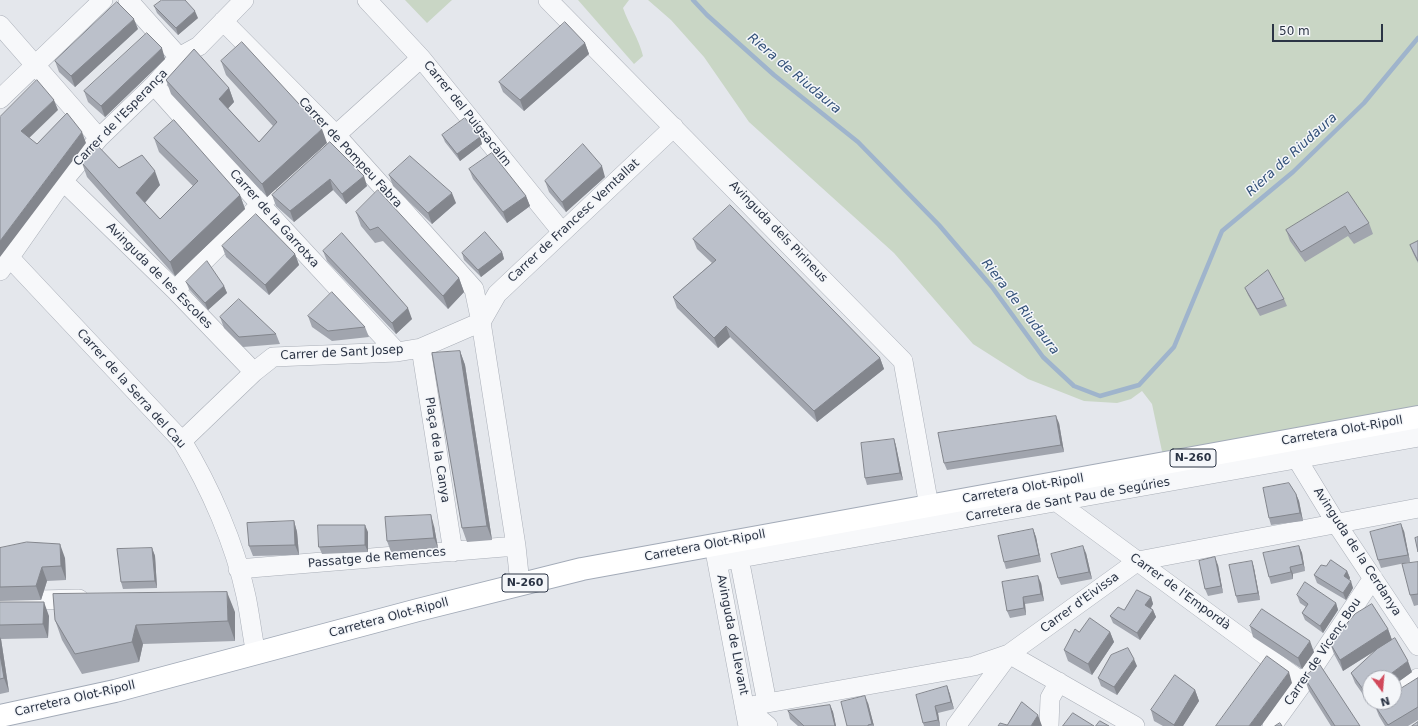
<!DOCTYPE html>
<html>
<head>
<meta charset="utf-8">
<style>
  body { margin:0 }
  #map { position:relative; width:1418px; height:726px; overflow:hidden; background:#e4e7ec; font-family:"DejaVu Sans",sans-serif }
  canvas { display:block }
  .north { position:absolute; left:1362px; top:670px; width:40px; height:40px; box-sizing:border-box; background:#f4f6f9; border:1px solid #a4a8b1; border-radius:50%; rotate:164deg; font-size:11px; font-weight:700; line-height:16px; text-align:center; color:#2b3445 }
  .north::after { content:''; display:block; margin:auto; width:14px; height:18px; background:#d1495b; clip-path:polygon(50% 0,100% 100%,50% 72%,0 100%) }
  .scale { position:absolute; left:1272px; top:24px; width:111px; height:18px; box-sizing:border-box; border:2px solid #2b3445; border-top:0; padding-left:5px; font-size:12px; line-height:14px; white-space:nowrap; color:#2b3445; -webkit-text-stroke:3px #f4f6f9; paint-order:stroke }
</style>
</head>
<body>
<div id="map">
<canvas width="1418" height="726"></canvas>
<div class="north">N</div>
<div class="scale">50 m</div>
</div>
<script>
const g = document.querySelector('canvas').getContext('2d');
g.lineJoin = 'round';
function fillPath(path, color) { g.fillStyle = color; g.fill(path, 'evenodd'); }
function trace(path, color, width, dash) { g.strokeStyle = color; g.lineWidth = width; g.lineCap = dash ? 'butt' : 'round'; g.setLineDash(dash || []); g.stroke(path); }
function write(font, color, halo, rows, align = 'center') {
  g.font = font + ' "DejaVu Sans",sans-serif'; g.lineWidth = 3; g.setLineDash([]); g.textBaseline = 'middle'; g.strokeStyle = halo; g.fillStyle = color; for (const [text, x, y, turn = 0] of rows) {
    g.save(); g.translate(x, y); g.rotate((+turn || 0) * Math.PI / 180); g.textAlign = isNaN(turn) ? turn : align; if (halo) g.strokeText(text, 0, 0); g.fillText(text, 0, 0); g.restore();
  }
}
const green = new Path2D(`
  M405,0H452L427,23Z
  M578,0H629L623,8C629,25 639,39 643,56L634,64Z
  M648,0H1418V431L1163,456L1152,404L1142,391L1131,399L1117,403L1084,401L1028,379L973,344L894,253L749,122L704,57L671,20Z`);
const stream = new Path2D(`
  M693,0L707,15L774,75L858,142L939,225L992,287L1043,357L1074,386L1100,396L1139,385L1174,347L1222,231L1293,172L1364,103L1418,38`);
const minor = new Path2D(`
  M128,0L179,57
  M367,0L421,58L562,232
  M548,0L903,361L929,506
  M223,21L336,135L474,289L481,322L516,546L520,584
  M0,25L99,138
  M154,85L260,204L397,352
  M0,99L103,0
  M327,143L421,58
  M63,181L175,290L254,372
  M10,258L182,441C210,487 235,544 246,596C250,615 252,635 256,654
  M0,271L63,181L99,138L154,85L179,57L199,46L244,0
  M175,290L269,196
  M421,348L453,552
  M182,441L254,372L273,357L397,352L421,348L481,322L497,294L674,127
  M1297,459L1336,523L1418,646
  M1057,502L1303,683
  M715,551L748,726
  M739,558L767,703
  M718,562L1418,437
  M238,569L516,546
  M0,601L79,599
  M1394,693L1418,678
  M745,707L974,666L1009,654L1138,561L1418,508
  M745,707L768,726
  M956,726L1009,654L1135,726
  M1049,726L1050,698L1059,682
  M1272,726L1303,683L1373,578`);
const major = new Path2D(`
  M0,716L115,691L418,610L582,569L1418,417`);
const wall = new Path2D(`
  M154,6L198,18L178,35L157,13Z
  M138,29L75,87L59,72L55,61Z
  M585,43L589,54L524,111L503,92L499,82Z
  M165,59L105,117L88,102L84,91Z
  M221,61L327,143L267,197L171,94L166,80L229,88L234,102L228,108L259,142L273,126L226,75Z
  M442,135L480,137L482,144L460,161L445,142Z
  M154,138L240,195L245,209L175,276L87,177L82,163L119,168L160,185L145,203L160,219L193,186L159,152Z
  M330,142L367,186L346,204L333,190L294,222L276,206L272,195Z
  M469,169L526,196L530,206L507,223L473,179Z
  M389,175L456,203L432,224L393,186Z
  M605,177L566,212L549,192L545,181Z
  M356,212L459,278L464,292L448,309L383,241L375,243L361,226Z
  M1369,223L1373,234L1354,244L1348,236L1305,262L1290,241L1286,230Z
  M693,239L880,358L884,369L817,422L730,337L718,348L677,308L673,297L712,263L697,249Z
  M1418,241V263L1413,253L1410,245Z
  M222,246L295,254L299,265L269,295L226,257Z
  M323,251L412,319L396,334L327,261Z
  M502,252L504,259L481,277L464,260L462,253Z
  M186,282L224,286L227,293L208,310L189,289Z
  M1245,288L1284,299L1287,306L1260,316L1248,295Z
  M308,316L365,327L369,337L332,341L312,327Z
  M220,317L276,334L280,344L243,347L224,328Z
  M460,351L465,365L492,540L467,542L462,528Z
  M1059,423L1064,452L947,470L944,463Z
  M894,439L896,446L903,480L867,485L865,478Z
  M1296,494L1299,501L1303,521L1271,525L1269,518Z
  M294,521L297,532L299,555L253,556L249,546Z
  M434,526L438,548L391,552L387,541Z
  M1033,529L1036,537L1041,562L1006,569L1004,562Z
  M1404,531L1410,562L1381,568L1378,560Z
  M368,532V552L322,554L319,547Z
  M1299,546L1302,553L1305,571L1293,574V579L1271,584L1269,577Z
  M0,548L65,558L66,580L47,581L41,600L0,601Z
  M152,548L155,556L157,588L123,589L121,582Z
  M1086,553L1092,579L1061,585L1058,578Z
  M1252,561L1254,568L1260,600L1238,603L1236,596Z
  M1418,562V605L1414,606L1410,595Z
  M1218,565L1223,593L1208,596L1205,589Z
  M1347,571L1350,578L1349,580L1353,588L1346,600L1317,583L1314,575Z
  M1002,582L1041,583L1044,601L1025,604L1026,615L1010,618L1007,611Z
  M1297,595L1336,603L1338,610L1323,633L1305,620L1302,613L1306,607L1300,603Z
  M1151,597L1153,604L1151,608L1153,610L1156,617L1140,640L1113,623L1110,616L1124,610Z
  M0,602L49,616L48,638L1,639L9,692L0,694Z
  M235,612V641L143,644L139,662L82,674L62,640L55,620Z
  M1250,626L1314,652L1302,669L1253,637Z
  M1388,629L1392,640L1343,671L1334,654L1330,643Z
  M1079,632H1110L1114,642L1092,675L1068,661L1064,650Z
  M1137,666L1117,695L1101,686L1098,678Z
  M1412,672L1369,703L1355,683L1351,673Z
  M1304,677L1360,726H1331L1309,691Z
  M1418,678V720L1408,726H1385L1379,716L1375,706Z
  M947,686L954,709L938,713L940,726H924L923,723Z
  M1195,690L1199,701L1183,726H1163L1154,721L1151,710Z
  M868,703L874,726H847Z
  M830,705L833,712L836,726H798L790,719L788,711Z`);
const shadedWall = new Path2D(`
  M195,11L198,18L178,35L176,28Z
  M134,19L138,29L75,87L71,76Z
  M585,43L589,54L524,111L520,100Z
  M162,48L165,59L105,117L101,106Z
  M229,88L234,102L224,113L219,99Z
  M54,100L58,110L25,142L21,131Z
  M322,129L327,143L267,197L262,184Z
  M82,132L86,143L0,257V241Z
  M480,137L482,144L460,161L457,154Z
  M602,166L605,177L566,212L562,202Z
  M155,171L160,185L141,207L136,193Z
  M364,176L367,186L346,204L342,194Z
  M330,179L333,190L294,222L290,211Z
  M452,193L456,203L432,224L428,213Z
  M240,195L245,209L175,276L170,262Z
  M526,196L530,206L507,223L503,212Z
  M502,252L504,259L481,277L478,270Z
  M295,254L299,265L269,295L265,285Z
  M459,278L464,292L448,309L443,296Z
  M224,286L227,293L208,310L205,303Z
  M408,308L412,319L396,334L392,323Z
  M726,326L730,337L718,348L714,338Z
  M460,351L465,365L492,540L487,526Z
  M880,358L884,369L817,422L814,411Z
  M1056,416L1059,423L1064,452L1061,445Z
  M894,439L896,446L903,480L900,473Z
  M1296,494L1299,501L1303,521L1300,513Z
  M431,515L434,526L438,548L434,538Z
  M294,521L297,532L299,555L295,545Z
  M1401,524L1404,531L1410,562L1408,555Z
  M365,525L368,532V552L365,545Z
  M1033,529L1036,537L1041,562L1039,555Z
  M60,544L65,558L66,580L61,566Z
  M1083,546L1086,553L1092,579L1089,572Z
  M1299,546L1302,553L1305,571L1303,564Z
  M152,548L155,556L157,588L155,581Z
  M1215,557L1218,565L1223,593L1221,586Z
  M1252,561L1254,568L1260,600L1258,593Z
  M42,567L47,581L41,600L36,586Z
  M1290,567L1293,574V579L1291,572Z
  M1347,571L1350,578L1347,584L1344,576Z
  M1038,576L1041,583L1044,601L1041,594Z
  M1351,581L1353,588L1346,600L1343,593Z
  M227,592L235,612V641L228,621Z
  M1023,597L1025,604L1026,615L1024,608Z
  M1151,597L1153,604L1148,612L1145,605Z
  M44,602L49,616L48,638L43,624Z
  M1336,603L1338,610L1323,633L1320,626Z
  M1153,610L1156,617L1140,640L1137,633Z
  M136,625L143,644L139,662L132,642Z
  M1388,629L1392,640L1343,671L1340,660Z
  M1110,632L1114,642L1092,675L1088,664Z
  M0,637L1,639L9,692L4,678L0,654Z
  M1310,641L1314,652L1302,669L1298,658Z
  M1134,659L1137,666L1117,695L1114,687Z
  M1408,661L1412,672L1394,685V678H1385Z
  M1289,672L1292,683L1261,726H1249Z
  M947,686L950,694L954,709L951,702Z
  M1370,689V702H1371L1369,703L1365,692Z
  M1195,690L1199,701L1183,726H1174V725Z
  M865,696L868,703L874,726L872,724Z
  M830,705L833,712L836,726H835Z
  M935,706L938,713L940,726L938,720Z
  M1038,715L1042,726H1031Z`);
const building = new Path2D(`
  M162,0H185L195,11L176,28L154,6Z
  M117,2L134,19L71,76L55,61Z
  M565,22L585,43L520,100L499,82Z
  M147,33L162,48L101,106L84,91Z
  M242,42L322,129L262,184L166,80L194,49L229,88L219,99L259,142L277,122L221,61Z
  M37,80L54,100L21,131L37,144L67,113L82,132L0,241V117Z
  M465,118L480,137L457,154L442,135Z
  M174,120L240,195L170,262L82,163L96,144L119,168L142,155L155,171L136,193L160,219L198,181L154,138Z
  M330,142L364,176L342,194L330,179L290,211L272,195Z
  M583,144L602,166L562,202L545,181Z
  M492,153L526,196L503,212L469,169Z
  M410,156L452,193L428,213L389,175Z
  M378,190L459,278L443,296L378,227L370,230L356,212Z
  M1348,192L1369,223L1350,234L1345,226L1301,252L1286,230Z
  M730,205L880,358L814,411L726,326L714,338L673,297L716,260L693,239Z
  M256,214L295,254L265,285L222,246Z
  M485,232L502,252L478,270L462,253Z
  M342,233L408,308L392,323L323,251Z
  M1418,241V261L1410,245Z
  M207,261L224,286L205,303L186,282Z
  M1268,270L1284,299L1257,309L1245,288Z
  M332,292L365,327L328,331L308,316Z
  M239,299L276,334L239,337L220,317Z
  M460,351L487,526L462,528L432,353Z
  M1056,416L1061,445L944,463L938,433Z
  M894,439L900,473L865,478L861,443Z
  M1289,483L1296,494L1300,513L1269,518L1263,488Z
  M431,515L434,538L387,541L385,517Z
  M294,521L295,545L249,546L247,523Z
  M1401,524L1408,555L1378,560L1370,532Z
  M318,525H365V545L319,547Z
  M1033,529L1039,555L1004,562L998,536Z
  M1418,537V552L1415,538Z
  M27,542L60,544L61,566L42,567L36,586L0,587V548Z
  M1083,546L1089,572L1058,578L1051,554Z
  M1299,546L1303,564L1290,567L1291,572L1269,577L1263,553Z
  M152,548L155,581L121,582L117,549Z
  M1215,557L1221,586L1205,589L1199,561Z
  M1331,560L1347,571L1344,576L1351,581L1343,593L1314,575L1321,565L1326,566Z
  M1252,561L1258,593L1236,596L1229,565Z
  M1418,562V594L1410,595L1402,564Z
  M1038,576L1041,594L1023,597L1024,608L1007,611L1002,582Z
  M1305,582L1336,603L1320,626L1302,613L1308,604L1297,595Z
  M1137,590L1151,597L1145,605L1153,610L1137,633L1110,616L1118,607L1124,610Z
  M227,592L228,621L136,625L132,642L75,654L55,620L53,594Z
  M0,602H44L43,624L0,625Z
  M1372,604L1388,629L1340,660L1330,643L1355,614Z
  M1262,609L1310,641L1298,658L1250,626Z
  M1090,618L1110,632L1088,664L1064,650L1075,629L1079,632Z
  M1395,638L1408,661L1385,678H1370V689L1365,692L1351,673L1377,649Z
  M1128,648L1134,659L1114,687L1098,678L1111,655Z
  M0,654L4,678L0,679Z
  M1267,656L1289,672L1249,726H1216Z
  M1320,665L1360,726H1335L1304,677Z
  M1175,675L1195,690L1174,725L1151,710Z
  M1418,678V707L1388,725L1375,706L1381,702H1394V693Z
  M947,686L951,702L935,706L938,720L923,723L916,695Z
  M865,696L872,724L868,725V726H847L841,702Z
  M1022,702L1038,715L1031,726H998L1000,723L1007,725Z
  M830,705L835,726H804L788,711Z
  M1073,713L1094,726H1063Z
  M1100,721L1109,726H1096Z
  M1418,722V726H1412Z
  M1280,723L1282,726H1275Z`);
const shields = [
  [1193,458,46],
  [525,583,46]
];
const shieldNames = [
  ["N-260",1193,458],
  ["N-260",525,583]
];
const streetNames = [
  ["Carrer del Puigsacalm",467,114,51],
  ["Carrer de l'Esperança",121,118,-46],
  ["Carrer de Pompeu Fabra",350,153,47],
  ["Carrer de la Garrotxa",274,219,48],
  ["Carrer de Francesc Verntallat",574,221,-43],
  ["Avinguda dels Pirineus",778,232,46],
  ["Avinguda de les Escoles",159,276,45],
  ["Carrer de Sant Josep",342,353,-3],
  ["Carrer de la Serra del Cau",131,389,48],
  ["Carretera Olot-Ripoll",1342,431,-10],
  ["Plaça de la Canya",437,450,81],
  ["Carretera Olot-Ripoll",1023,489,-10],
  ["Carretera de Sant Pau de Segúries",1068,500,-10],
  ["Carretera Olot-Ripoll",705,546,-11],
  ["Avinguda de la Cerdanya",1357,552,57],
  ["Passatge de Remences",377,558,-5],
  ["Carrer de l'Empordà",1180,592,36],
  ["Carrer d'Eivissa",1080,603,-36],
  ["Carretera Olot-Ripoll",389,618,-15],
  ["Avinguda de Llevant",732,635,79],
  ["Carrer de Vicenç Bou",1323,652,-56],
  ["Carretera Olot-Ripoll",75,699,-13]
];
const waterNames = [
  ["Riera de Riudaura",794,74,40],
  ["Riera de Riudaura",1292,155,-42],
  ["Riera de Riudaura",1020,307,52]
];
fillPath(green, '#c9d6c5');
trace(stream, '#9fb4cc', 4.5);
trace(minor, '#a9aeb7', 20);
trace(major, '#a3abb8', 24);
trace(minor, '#f7f8fa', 19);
trace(major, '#fff', 22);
fillPath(wall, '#a1a5ae');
fillPath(shadedWall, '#83868d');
fillPath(building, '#bbc0ca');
trace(building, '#83868d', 1);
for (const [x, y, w] of shields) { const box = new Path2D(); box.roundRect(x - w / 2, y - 9, w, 18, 3); g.fillStyle = '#f4f6f9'; g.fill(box); trace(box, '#2b3445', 1); }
write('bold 11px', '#2b3445', null, shieldNames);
write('12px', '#2b3445', '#f4f6f9', streetNames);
write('italic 13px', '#34527a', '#f4f6f9', waterNames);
</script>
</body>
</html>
